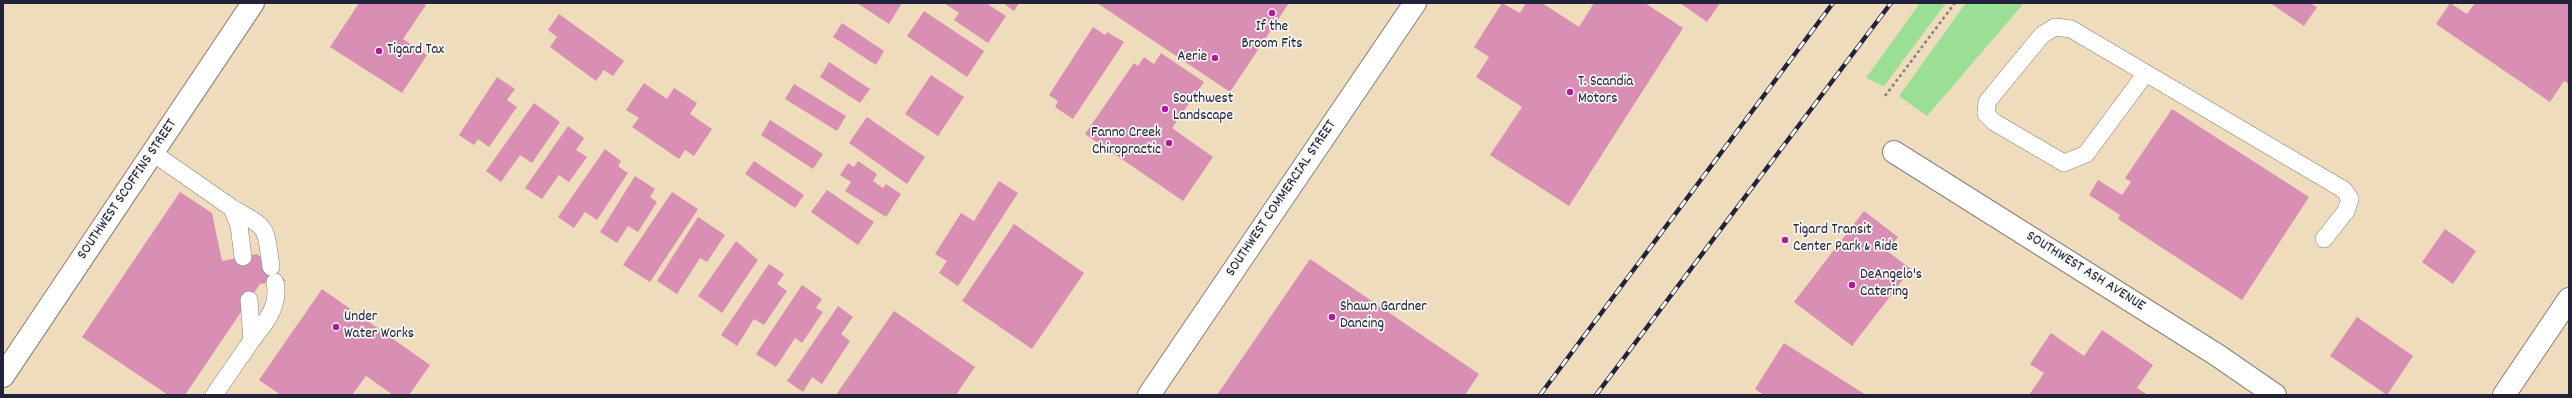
<!DOCTYPE html>
<html>
<head>
<meta charset="utf-8">
<style>
  body { margin:0 }
  #map { position:relative; width:2572px; height:398px; overflow:hidden; background:#efdcbc; font-family:Dekko,sans-serif }
  canvas { display:block }
  .frame { position:absolute; inset:0; border:4px solid #22223b; pointer-events:none }
</style>
</head>
<body>
<div id="map">
<canvas width="2572" height="398"></canvas>
<div class="frame"></div>
</div>
<script>
const g = document.querySelector('canvas').getContext('2d');
g.lineJoin = 'round';
function fillPath(path, color) { g.fillStyle = color; g.fill(path, 'evenodd'); }
function trace(path, color, width, dash) { g.strokeStyle = color; g.lineWidth = width; g.lineCap = dash ? 'butt' : 'round'; g.setLineDash(dash || []); g.stroke(path); }
function write(font, color, halo, rows, align = 'center') {
  g.font = font + ' Dekko,sans-serif'; g.lineWidth = 3.5; g.setLineDash([]); g.textBaseline = 'middle'; g.strokeStyle = halo; g.fillStyle = color; for (const [text, x, y, turn = 0] of rows) {
    g.save(); g.translate(x, y); g.rotate((+turn || 0) * Math.PI / 180); g.textAlign = isNaN(turn) ? turn : align; if (halo) g.strokeText(text, 0, 0); g.fillText(text, 0, 0); g.restore();
  }
}
const green = new Path2D(`
  M1920,3H1946L1884,86L1866,78Z
  M1966,3H2024L1927,116L1899,96Z`);
const building = new Path2D(`
  M359,3H422L426,5L403,39L427,55L402,93L330,47Z
  M857,3H902L889,24Z
  M944,3H986L1006,16L988,43L954,20L959,13Z
  M1003,3H1019L1014,11Z
  M1097,3H1289L1230,92Z
  M1502,3L1520,13L1526,3H1542L1579,27L1594,3H1645L1683,28L1569,206L1490,155L1522,107L1476,77L1489,57L1474,47Z
  M1680,3H1720L1707,22Z
  M2270,3H2310L2317,7L2304,26Z
  M2450,3L2467,14L2475,3H2569V84L2564,81L2550,102L2436,24Z
  M924,11L984,51L967,77L907,36Z
  M559,14L624,61L613,76L604,70L596,81L550,47L557,37L548,30Z
  M842,23L884,51L876,65L833,37Z
  M1093,27L1105,35L1107,32L1124,42L1073,119L1055,107L1058,101L1049,95Z
  M1161,53L1204,82L1172,128L1213,157L1183,201L1085,134L1134,63L1138,66L1144,57L1154,64Z
  M829,62L870,89L860,103L820,77Z
  M931,75L964,97L938,136L905,114Z
  M497,77L515,89L507,100L517,107L489,147L478,139L474,145L459,135Z
  M644,83L667,99L674,88L697,103L690,114L712,129L694,156L685,150L679,159L632,127L639,118L626,110Z
  M794,84L846,116L837,131L785,99Z
  M534,103L560,122L532,163L520,155L501,182L486,171Z
  M2172,109L2309,197L2242,300L2118,219L2120,215L2089,195L2098,180L2122,195L2131,182L2125,178Z
  M867,117L925,157L907,184L849,143Z
  M770,120L823,154L813,169L761,135Z
  M568,126L584,138L576,150L587,157L569,182L559,175L542,199L525,188Z
  M605,149L621,161L618,166L628,173L597,220L585,212L574,228L558,217Z
  M754,161L804,195L795,208L745,174Z
  M858,161L877,174L873,181L883,188L886,184L901,194L886,217L845,191L851,182L840,175L848,163L854,167Z
  M635,176L655,189L650,197L657,202L638,232L628,226L617,243L600,232Z
  M999,181L1018,193L958,286L939,273L947,261L935,254L961,213L974,221Z
  M827,190L874,222L858,245L811,212Z
  M180,192L212,213L222,261L257,254L286,281L260,284L185,395H168L82,337Z
  M672,192L698,209L650,282L623,265Z
  M1864,211L1898,237L1887,251L1911,269L1852,346L1794,302Z
  M698,217L725,235L707,262L700,258L677,294L657,281Z
  M1014,224L1084,273L1032,349L962,301Z
  M2445,229L2476,251L2453,284L2422,262Z
  M736,241L758,260L722,313L698,296Z
  M1310,259L1479,374L1465,395H1217Z
  M769,264L784,274L777,284L787,291L764,325L754,319L737,346L721,335Z
  M802,285L822,299L816,308L823,312L802,343L795,338L776,367L756,354Z
  M322,289L430,365L409,395H393L366,376L352,395H281L259,380Z
  M838,306L853,317L841,334L850,341L822,384L812,377L803,392L787,381Z
  M894,311L975,367L956,395H836Z
  M2357,317L2413,356L2387,395L2330,356Z
  M2102,330L2153,365L2137,388L2148,395H2029L2044,373L2030,364L2051,333L2084,356Z
  M1784,343L1866,395H1764L1755,389Z`);
const path = new Path2D(`
  M1885,96L1955,3`);
const service = new Path2D(`
  M2146,73L2086,154L2064,163L1994,122L1986,114L1987,102L2042,35L2055,27L2071,29L2344,190L2350,199L2346,211L2324,239
  M153,153L232,208L239,226L243,257
  M232,208C269,229 265,225 271,267
  M252,340C266,322 280,306 275,282
  M214,395L252,340L249,300`);
const tertiary = new Path2D(`
  M1894,152L2217,355L2275,395
  M3,376L253,3
  M1149,395L1415,3
  M2504,395L2569,299`);
const rail = new Path2D(`
  M1540,395L1833,3
  M1596,395L1891,3`);
const markers = [
  [1272,13,4,"#b5179e"],
  [379,51,4,"#b5179e"],
  [1215,58,4,"#b5179e"],
  [1570,92,4,"#b5179e"],
  [1165,109,4,"#b5179e"],
  [1169,143,4,"#b5179e"],
  [1785,240,4,"#b5179e"],
  [1852,285,4,"#b5179e"],
  [1332,317,4,"#b5179e"],
  [336,327,4,"#b5179e"]
];
const poiNames = [
  ["If the",1272,28,"center"],
  ["Broom Fits",1272,45,"center"],
  ["Tigard Tax",387,51],
  ["Aerie",1207,58,"right"],
  ["T. Scandia",1578,83],
  ["Motors",1578,100],
  ["Southwest",1173,100],
  ["Landscape",1173,117],
  ["Fanno Creek",1161,134,"right"],
  ["Chiropractic",1161,151,"right"],
  ["Tigard Transit",1793,231],
  ["Center Park & Ride",1793,248],
  ["DeAngelo's",1860,276],
  ["Catering",1860,293],
  ["Shawn Gardner",1340,308],
  ["Dancing",1340,325],
  ["Under",344,318],
  ["Water Works",344,335]
];
const streetNames = [
  ["SOUTHWEST SCOFFINS STREET",128,190,-56],
  ["SOUTHWEST COMMERCIAL STREET",1282,199,-56],
  ["SOUTHWEST ASH AVENUE",2085,272,32]
];
fillPath(green, '#9bde95');
fillPath(building, '#d98fb3');
trace(service, '#887f7c', 18);
trace(tertiary, '#887f7c', 24);
trace(path, '#887f7c', 2.5, [3, 3]);
trace(service, '#fff', 17);
trace(tertiary, '#fff', 22);
trace(rail, '#22223b', 4.5);
trace(rail, '#f6f6f2', 3, [9]);
for (const [x, y, r, color] of markers) { const dot = new Path2D(); dot.arc(x, y, r, 0, 2 * Math.PI); g.fillStyle = color; g.fill(dot); trace(dot, '#f6f6f2', 1.5); }
write('15px', '#22223b', '#f6f6f2', poiNames, 'left');
write('15px', '#22223b', '#f6f6f2', streetNames);
</script>
</body>
</html>
